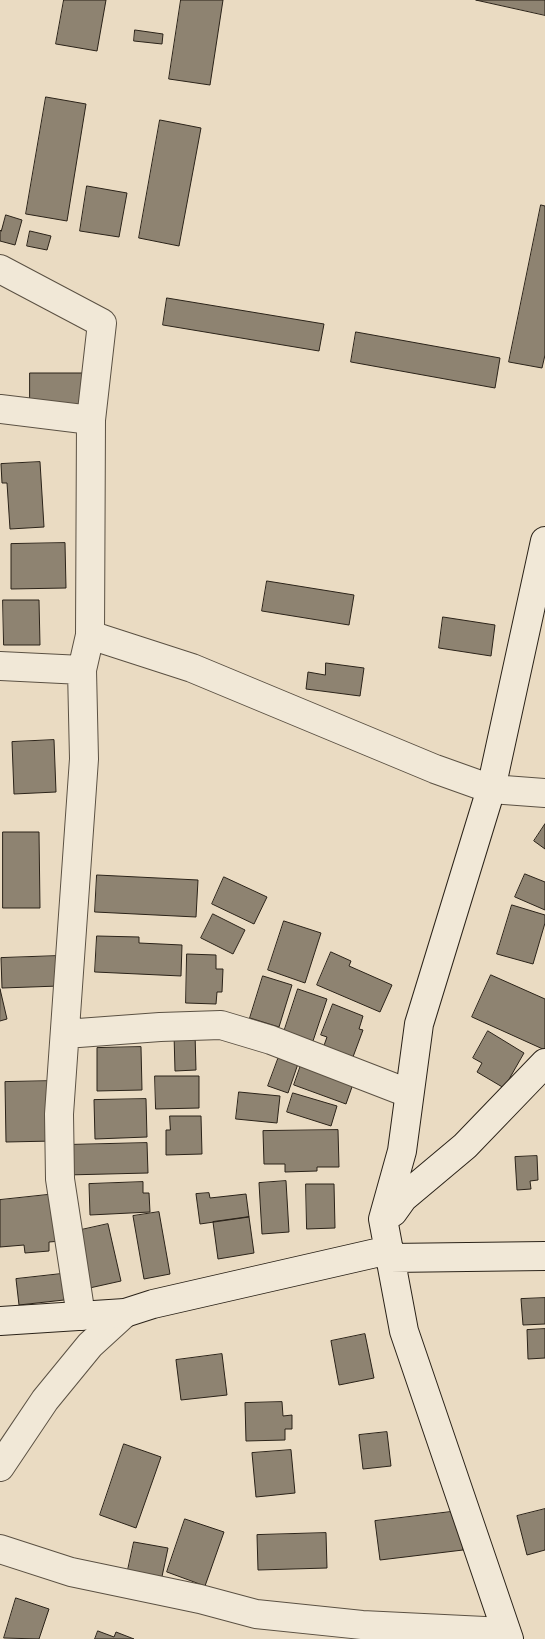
<!DOCTYPE html>
<html>
<head>
<meta charset="utf-8">
<style>
  body { margin:0 }
  canvas { display:block; background:#eadbc2 }
</style>
</head>
<body>
<canvas width="545" height="1639"></canvas>
<script>
const g = document.querySelector('canvas').getContext('2d');
g.lineJoin = 'round';
function fillPath(path, color) { g.fillStyle = color; g.fill(path, 'evenodd'); }
function trace(path, color, width, dash) { g.strokeStyle = color; g.lineWidth = width; g.lineCap = dash ? 'butt' : 'round'; g.setLineDash(dash || []); g.stroke(path); }
const building = new Path2D(`
  M64,0H106L97,51L56,44Z
  M181,0H223L210,85L169,79Z
  M476,0H545V15Z
  M135,30L163,34L162,44L134,41Z
  M46,97L86,104L67,221L26,214Z
  M160,120L201,128L179,246L139,238Z
  M87,186L127,193L119,237L80,231Z
  M541,205L545,206V355L542,368L509,362Z
  M6,215L22,220L15,245L0,241V230L1,231Z
  M30,231L51,236L47,250L27,246Z
  M167,298L324,324L319,351L163,325Z
  M356,332L500,358L495,388L351,362Z
  M30,373H90V406L30,407Z
  M40,462L44,527L10,529L7,483H2L1,464Z
  M65,543L66,588L11,589V544Z
  M267,581L354,595L349,625L262,611Z
  M3,600H39L40,645H4Z
  M443,617L495,625L491,656L439,648Z
  M326,663L364,668L360,696L306,689L308,672L325,675Z
  M54,740L56,792L14,794L12,742Z
  M545,824V849L534,841Z
  M3,832H39L40,908H3Z
  M525,874L545,882V910L515,897Z
  M97,875L198,880L196,917L95,912Z
  M224,877L267,897L254,924L212,904Z
  M512,905L545,915V923L533,964L497,954Z
  M213,914L245,930L233,954L201,938Z
  M284,921L321,933L305,983L268,970Z
  M97,936L139,937V943L182,945L181,976L95,972Z
  M331,952L351,961L349,966L392,985L380,1012L317,985Z
  M187,954L216,955V969H223L222,992H217L216,1004L186,1003Z
  M58,956L59,986L2,988L1,958Z
  M491,975L545,999V1050L472,1017Z
  M263,976L292,985L279,1027L250,1018Z
  M0,989L7,1019L0,1021Z
  M298,989L327,999L311,1047L282,1038Z
  M333,1004L363,1016L359,1029L363,1030L350,1065L321,1054L327,1037L321,1035Z
  M488,1031L524,1053L504,1088L477,1072L482,1063L473,1058Z
  M195,1033L196,1070L175,1071L174,1034Z
  M141,1047L142,1090L97,1091V1048Z
  M281,1051L300,1058L288,1093L268,1086Z
  M301,1065L353,1084L346,1104L294,1085Z
  M155,1076H199V1108L156,1109Z
  M54,1081V1141L6,1142L5,1082Z
  M239,1092L280,1096L277,1123L236,1119Z
  M293,1093L337,1106L331,1126L287,1112Z
  M146,1099L147,1137L95,1139L94,1100Z
  M170,1116H201L202,1154L166,1155V1130H170Z
  M338,1130L339,1167H317V1171L285,1172V1164H264L263,1131Z
  M147,1143L148,1173L66,1175L65,1145Z
  M537,1156L538,1180L530,1181L531,1189L517,1190L515,1157Z
  M286,1181L289,1232L262,1234L259,1183Z
  M143,1182V1193H149L150,1212L90,1215L89,1184Z
  M306,1184H334L335,1228L307,1229Z
  M209,1193L210,1198L246,1194L249,1217L200,1224L196,1194Z
  M56,1194L61,1241L49,1242V1251L25,1253L24,1245L0,1247V1200Z
  M159,1212L170,1274L144,1279L133,1216Z
  M249,1217L254,1253L218,1259L213,1222Z
  M108,1224L121,1281L85,1289L72,1232Z
  M61,1274L64,1300L19,1305L16,1279Z
  M545,1298V1324L523,1325L521,1299Z
  M545,1329V1358L528,1359L527,1330Z
  M365,1334L374,1378L339,1385L331,1341Z
  M222,1354L227,1395L181,1400L176,1360Z
  M282,1402L283,1416L292,1415V1429H285V1440L246,1441L245,1403Z
  M387,1432L391,1466L363,1469L359,1435Z
  M124,1444L161,1457L136,1528L100,1515Z
  M291,1450L295,1493L256,1497L252,1453Z
  M545,1509V1550L527,1555L517,1516Z
  M459,1511L463,1550L380,1560L375,1521Z
  M185,1519L224,1532L205,1586L167,1572Z
  M326,1533L327,1568L258,1570L257,1535Z
  M134,1542L168,1548L160,1586L126,1579Z
  M16,1598L49,1609L39,1639L4,1638Z
  M98,1631L114,1637L116,1632L134,1639H95Z`);
const street = new Path2D(`
  M0,269L102,323L91,420L90,635L82,670L0,666
  M0,409L91,420
  M90,635L192,668L435,769L491,789L545,793
  M65,1034L160,1027L221,1025L271,1040L408,1093
  M81,1316L60,1179L59,1114L84,759L82,670
  M0,1467L45,1400L90,1345L125,1313
  M0,1549L71,1572L200,1599L256,1614L362,1625L505,1632`);
const secondary = new Path2D(`
  M384,1218L393,1212L403,1198L465,1146L545,1063
  M390,1258L545,1256
  M0,1321L125,1313L153,1304L389,1250
  M509,1639L404,1331L383,1219L402,1151L419,1024L491,789L545,541`);
fillPath(building, '#8e8371');
trace(building, '#2b2319', 1);
trace(street, '#5b5143', 30);
trace(secondary, '#2b2319', 30);
trace(street, '#f1e8d7', 28);
trace(secondary, '#f1e8d7', 28);
</script>
</body>
</html>
